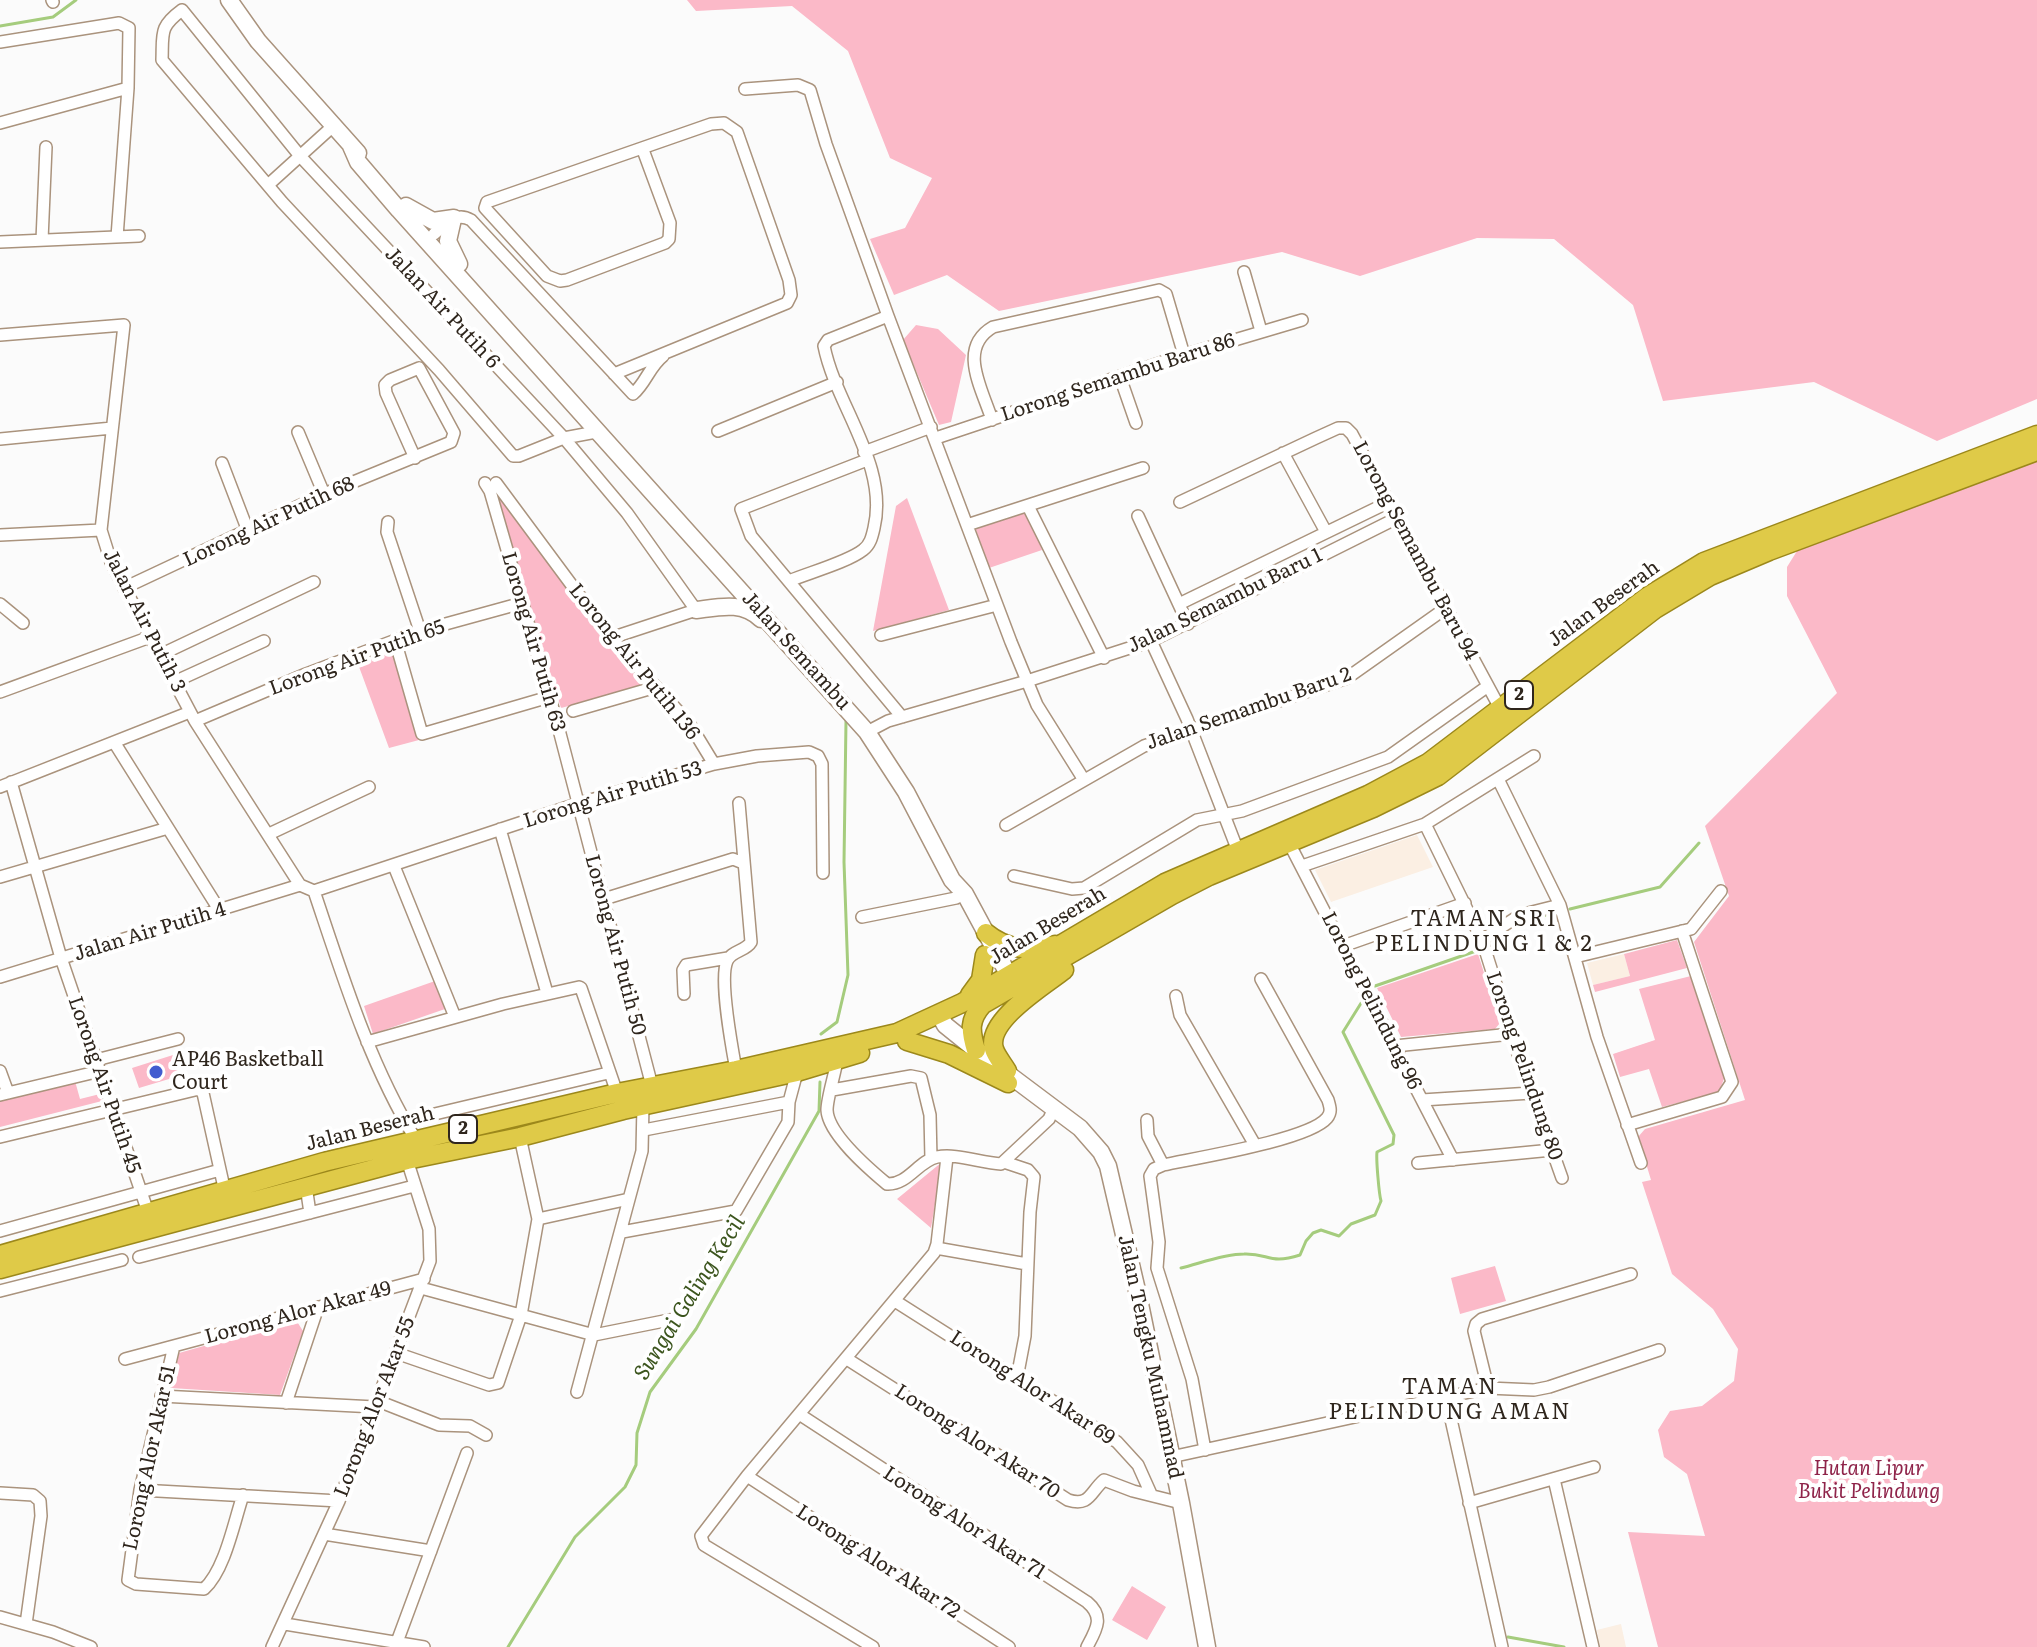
<!DOCTYPE html>
<html>
<head>
<meta charset="utf-8">
<style>
  body { margin:0 }
  canvas { display:block; background:#fbfbfb }
</style>
</head>
<body>
<canvas width="2037" height="1647"></canvas>
<script>
const g = document.querySelector('canvas').getContext('2d');
g.lineJoin = 'round';
function fillPath(path, color) { g.fillStyle = color; g.fill(path, 'evenodd'); }
function trace(path, color, width, dash) { g.strokeStyle = color; g.lineWidth = width; g.lineCap = dash ? 'butt' : 'round'; g.setLineDash(dash || []); g.stroke(path); }
function write(font, color, halo, rows, align = 'center') {
  g.font = font + ' Literata,serif'; g.lineWidth = 8; g.setLineDash([]); g.textBaseline = 'middle'; g.strokeStyle = halo; g.fillStyle = color; for (const [text, x, y, turn = 0] of rows) {
    g.save(); g.translate(x, y); g.rotate((+turn || 0) * Math.PI / 180); g.textAlign = isNaN(turn) ? turn : align; if (halo) g.strokeText(text, 0, 0); g.fillText(text, 0, 0); g.restore();
  }
}
const built = new Path2D(`
  M1417,835L1433,867L1331,902L1315,870Z
  M1624,954L1630,976L1593,985L1587,963Z
  M1621,1624L1626,1647H1600L1597,1630Z`);
const green = new Path2D(`
  M687,0H2037V399L1937,441L1814,382L1663,401L1633,305L1554,239L1477,238L1360,276L1282,252L999,311L947,275L894,295L870,239L905,228L932,178L890,158L848,51L792,6L696,11Z
  M916,325L938,329L966,355L951,422L939,425L903,340Z
  M2037,454V1647H1658L1628,1532L1705,1536L1687,1474L1664,1457L1658,1430L1670,1411L1702,1406L1734,1381L1738,1349L1713,1309L1672,1274L1642,1182L1651,1180L1638,1137L1645,1129L1745,1100L1694,942L1729,896L1705,826L1837,693L1787,596V567L1797,551Z
  M492,482L643,686L561,708L491,484Z
  M907,498L949,610L873,631L896,506Z
  M1027,509L1042,550L989,568L975,527Z
  M395,649L419,740L389,748L358,664Z
  M1677,940L1687,968L1595,992L1593,985L1630,976L1624,954Z
  M1478,954L1500,1023L1495,1029L1401,1037L1377,988Z
  M1691,976L1725,1076L1719,1092L1662,1107L1649,1069L1620,1077L1613,1054L1655,1040L1639,989Z
  M435,981L445,1009L373,1034L364,1006Z
  M173,1055L179,1076L139,1088L132,1068Z
  M75,1081L80,1099L100,1094L102,1101L0,1127V1100Z
  M942,1162L931,1228L897,1199Z
  M1495,1266L1506,1301L1460,1314L1451,1278Z
  M296,1320L303,1331L280,1395L171,1388L179,1353Z
  M1132,1586L1166,1607L1147,1640L1112,1620Z`);
const stream = new Path2D(`
  M0,26L53,17L76,0
  M1570,909L1660,887L1699,843
  M1518,922L1554,913
  M1375,986L1476,951
  M821,1034L837,1022L848,975L844,862L846,721
  M1181,1268C1201,1263 1224,1254 1244,1254C1269,1253 1269,1265 1300,1255L1306,1241L1313,1233L1321,1230L1339,1236L1351,1224L1375,1215L1381,1201C1379,1194 1376,1159 1377,1152L1393,1144L1394,1135L1343,1032L1363,1000
  M1508,1637L1564,1647
  M508,1647L575,1537L625,1487L636,1465L637,1433L650,1392L696,1329L819,1111L820,1082`);
const minor = new Path2D(`
  M52,0L53,2
  M0,42L113,24L119,23L129,28L128,88L117,237
  M745,89L798,85L810,90L826,144L888,316L1011,642L1037,705L1084,780
  M0,123L128,88
  M268,185L332,127
  M434,234C446,225 455,211 471,220L633,394C646,383 649,367 663,356
  M42,240L46,147
  M0,242L139,236
  M1244,272L1261,331
  M0,335L124,325L101,530L111,562L195,721L300,885
  M614,374L787,303L791,295L789,280L737,132L724,123L711,124L487,202L485,208L547,276L560,281L567,280L665,243L669,239L670,223L643,150
  M1120,377L1136,423
  M992,420C982,388 957,348 993,327L1159,290L1166,294L1184,355
  M718,431L837,382
  M298,432L324,494
  M596,432L564,438L519,456H513L439,370L282,202L162,60C163,33 159,27 182,10L300,156L564,438L627,513L696,610L611,638
  M936,438L1184,355L1302,320
  M0,439L112,428
  M864,452L931,427
  M1283,453L1326,532
  M867,460L741,509L751,536L902,717
  M222,463L248,531
  M485,483L490,491L558,726L652,1086
  M496,483L611,638L689,723L714,764
  M1180,502L1316,438L1338,428H1346L1352,434L1501,710
  M1028,506L1104,658
  M1138,516L1188,624
  M388,522L387,532L420,631
  M967,525L1143,468
  M0,535L101,530
  M789,581C808,573 848,562 863,550C870,545 872,537 874,528C889,465 836,406 824,346L828,340L888,316
  M124,588L324,494L451,442L454,433L419,368L390,380L385,385L386,393L415,458
  M0,604L23,623
  M1179,604L1389,502
  M881,635L997,605
  M395,640L422,734L549,697
  M1151,641L1187,719L1238,851
  M160,655L314,582
  M174,682L264,641
  M0,692L150,637
  M573,711L656,687
  M195,721L306,674L420,631L522,603
  M867,732L888,721L1027,681L1151,641L1397,518
  M114,742L220,911
  M1498,779L1560,905L1597,1037L1641,1163
  M11,782L61,958L148,1212
  M0,787L190,712
  M1425,824L1482,940L1519,1057L1562,1178
  M1006,825L1144,746L1347,678L1446,608
  M500,829L547,993
  M269,834L369,787
  M1289,843L1453,1160
  M394,866L455,1017
  M1302,866L1425,824L1534,756
  M1014,876L1072,889L1084,888L1197,820L1242,811L1388,757L1488,686
  M0,877L168,828
  M300,885L314,891L577,804L714,764L757,756L809,752L818,756L822,764L823,873
  M314,891C343,977 369,1063 416,1140
  M604,899L733,859L743,863
  M862,917L956,898L965,894
  M1482,940L1520,915L1560,905
  M1343,946L1465,903
  M1575,957L1691,929L1721,891
  M0,977L300,885
  M684,994L683,970L686,965L728,958
  M1176,996L1180,1015L1255,1145
  M367,1042L503,1004L579,987L581,988L617,1093
  M1395,1046L1511,1034
  M96,1060L178,1039
  M837,1060C835,1074 827,1098 827,1110C828,1134 869,1169 887,1184C908,1185 918,1161 937,1157C956,1153 981,1163 1001,1164L1049,1119L1054,1108
  M736,1070C732,1048 719,979 727,961C731,951 746,951 751,942L739,803
  M0,1071L8,1093
  M832,1090L911,1076L921,1078L930,1115L931,1159
  M0,1095L100,1071
  M1422,1100L1531,1093
  M1147,1120L1148,1136L1163,1165
  M405,1121L608,1073
  M1627,1125L1722,1097L1732,1082L1682,931
  M644,1130L789,1102
  M0,1137L199,1089L203,1093L225,1192
  M1004,1162L1028,1170L1034,1177L1030,1212L1025,1336L1017,1378
  M1418,1163L1552,1150
  M306,1186L310,1213
  M538,1219L629,1199
  M0,1231L220,1170
  M622,1232L736,1211L788,1122L789,1102L797,1072
  M936,1248L1027,1264
  M139,1257L414,1186
  M421,1288L594,1335L674,1319
  M0,1291L122,1260
  M895,1301L1117,1442L1138,1465L1151,1494
  M174,1346L140,1490L128,1580L136,1584L204,1589C225,1570 234,1522 243,1495
  M396,1353L489,1385L498,1383L521,1315L538,1219L520,1137
  M125,1359L424,1279
  M847,1359L1068,1500C1090,1507 1090,1492 1104,1480L1133,1491L1181,1503
  M1488,1388L1474,1331L1476,1324L1482,1319L1631,1274
  M577,1392L642,1151L643,1105
  M161,1396L375,1407
  M1446,1397L1502,1647
  M378,1401L439,1425L470,1426L486,1435
  M286,1403L318,1307
  M799,1414L1087,1602C1105,1617 1096,1630 1087,1647
  M1205,1450L1192,1379L1157,1268L1159,1242L1150,1176L1154,1169L1163,1165C1195,1158 1309,1140 1327,1118C1332,1112 1330,1107 1328,1100L1261,979
  M1171,1457L1488,1388L1534,1390L1549,1387L1659,1350
  M747,1476L1009,1647
  M1554,1479L1593,1647
  M140,1490L339,1501
  M0,1493L33,1495L40,1501L41,1516L26,1624
  M1469,1503L1594,1467
  M324,1534L431,1551
  M0,1617L53,1632L91,1647
  M285,1624L424,1647
  M397,1642L467,1453
  M272,1647L339,1501L430,1261L429,1229L407,1160
  M873,1647L704,1545L701,1536L747,1476L934,1253L937,1244L947,1157`);
const secondary = new Path2D(`
  M229,0L258,41L358,153
  M351,146L358,162L399,210L867,732L906,792L952,880L965,894L1014,985
  M406,206L433,221L454,218
  M453,219L448,241L459,264
  M696,610C720,607 742,601 761,619
  M939,1014L945,1025L976,1050L1080,1128L1101,1152L1108,1166L1139,1299L1181,1503L1207,1647`);
const trunk = new Path2D(`
  M986,933C1008,951 1028,950 1055,945
  M970,995L981,980L985,955
  M980,1006L1172,895L1209,876L1373,808L1438,776L1655,609L1710,576L1769,551L2037,451
  M907,1041L949,1054L1008,1083
  M976,1050C970,1031 969,1020 982,1005
  M1007,1071C1003,1064 996,1056 994,1049C985,1021 1045,985 1064,970
  M0,1255L324,1162L617,1093L736,1070L897,1033L962,1003L1165,883L1368,795L1428,763L1647,597L1704,562L2037,435
  M0,1269L407,1160L520,1137L623,1110L797,1072L860,1053`);
const markers = [
  [156,1072,8,"#425ccf"]
];
const shields = [
  [1519,695,28],
  [463,1129,28]
];
const shieldNames = [
  ["2",1519,695],
  ["2",463,1129]
];
const streetNames = [
  ["Jalan Air Putih 6",442,308,47],
  ["Lorong Semambu Baru 86",1118,378,-18],
  ["Lorong Air Putih 68",269,522,-25],
  ["Lorong Semambu Baru 94",1415,551,62],
  ["Jalan Semambu Baru 1",1225,601,-26],
  ["Jalan Beserah",1604,604,-36],
  ["Jalan Air Putih 3",144,621,63],
  ["Lorong Air Putih 63",533,642,74],
  ["Jalan Semambu",796,651,48],
  ["Lorong Air Putih 65",357,658,-20],
  ["Lorong Air Putih 136",634,662,51],
  ["Jalan Semambu Baru 2",1249,709,-19],
  ["Lorong Air Putih 53",613,795,-17],
  ["Jalan Beserah",1048,926,-31],
  ["Jalan Air Putih 4",150,932,-17],
  ["Lorong Air Putih 50",615,945,75],
  ["Lorong Pelindung 96",1371,1001,63],
  ["Lorong Pelindung 80",1524,1066,71],
  ["Lorong Air Putih 45",104,1085,71],
  ["Jalan Beserah",370,1129,-14],
  ["Lorong Alor Akar 49",298,1313,-15],
  ["Jalan Tengku Muhammad",1150,1357,78],
  ["Lorong Alor Akar 69",1032,1388,33],
  ["Lorong Alor Akar 55",375,1407,-69],
  ["Lorong Alor Akar 70",977,1442,33],
  ["Lorong Alor Akar 51",150,1458,-78],
  ["Lorong Alor Akar 71",964,1523,33],
  ["Lorong Alor Akar 72",878,1562,33]
];
const poiNames = [
  ["AP46 Basketball",172,1060],
  ["Court",172,1083]
];
const parkNames = [
  ["Hutan Lipur",1869,1469],
  ["Bukit Pelindung",1869,1492]
];
const neighbourhoodNames = [
  ["TAMAN SRI",1484,920],
  ["PELINDUNG 1 & 2",1484,945],
  ["TAMAN",1450,1388],
  ["PELINDUNG AMAN",1450,1413]
];
const waterNames = [
  ["Sungai Galing Kecil",690,1298,-58]
];
fillPath(built, '#fbefe3');
fillPath(green, '#fbb9c8');
trace(stream, '#a5cc7d', 3);
trace(minor, '#aa937d', 14);
trace(secondary, '#aa937d', 19);
trace(trunk, '#9c881b', 21);
trace(minor, '#fff', 11);
trace(secondary, '#fff', 16);
trace(trunk, '#dfca48', 18);
for (const [x, y, r, color] of markers) { const dot = new Path2D(); dot.arc(x, y, r, 0, 2 * Math.PI); g.fillStyle = color; g.fill(dot); trace(dot, '#fff', 3); }
for (const [x, y, w] of shields) { const box = new Path2D(); box.roundRect(x - w / 2, y - 14, w, 28, 6); g.fillStyle = '#fff'; g.fill(box); trace(box, '#2f261d', 2); }
write('bold 18px', '#2f261d', null, shieldNames);
write('20px', '#2f261d', '#fff', streetNames);
write('20px', '#2f261d', '#fff', poiNames, 'left');
write('italic 20px', '#8f244a', '#fff', parkNames);
g.letterSpacing = '2px';
write('22px', '#2f261d', '#fff', neighbourhoodNames);
g.letterSpacing = '0px';
write('italic 22px', '#3c551e', '#fff', waterNames);
</script>
</body>
</html>
